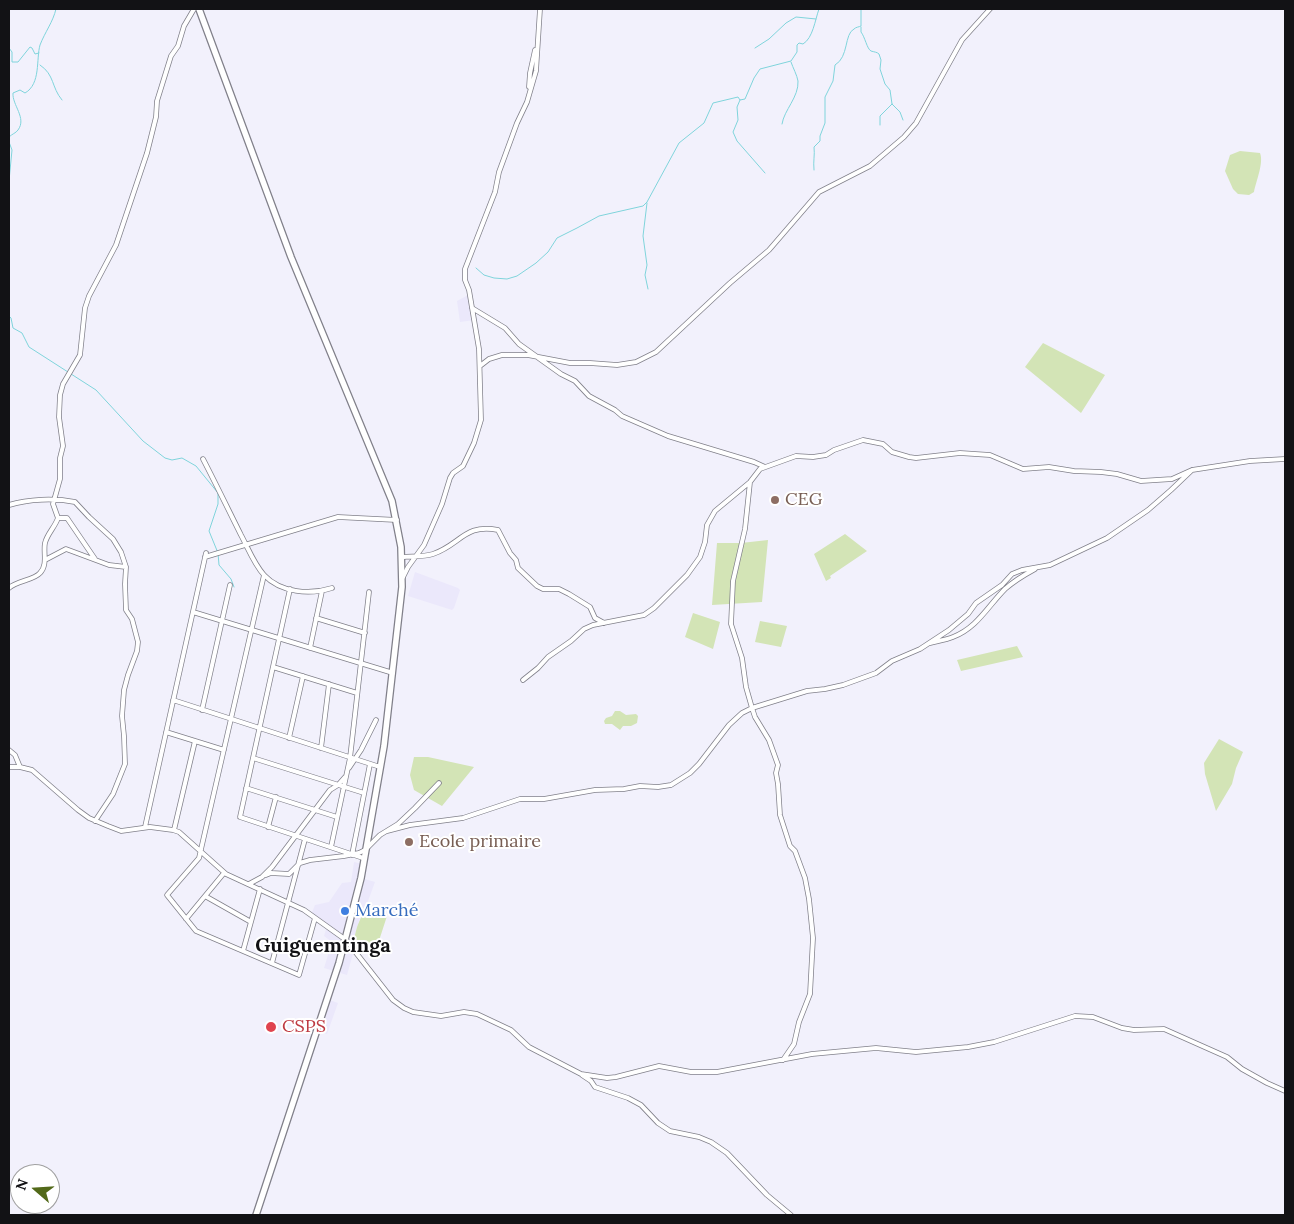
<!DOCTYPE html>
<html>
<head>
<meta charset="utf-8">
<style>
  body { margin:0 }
  #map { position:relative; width:1294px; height:1224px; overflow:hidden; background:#f2f1fc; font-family:Lora,serif }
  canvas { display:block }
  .frame { position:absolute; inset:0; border:10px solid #121215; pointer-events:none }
  .north { position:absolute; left:10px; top:1164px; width:50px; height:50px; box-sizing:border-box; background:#fff; border:1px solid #a0a0a1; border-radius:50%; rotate:289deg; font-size:14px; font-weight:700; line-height:20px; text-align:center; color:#121215 }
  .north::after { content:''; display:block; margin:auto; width:18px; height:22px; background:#526919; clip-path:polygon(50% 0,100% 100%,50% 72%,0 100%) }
</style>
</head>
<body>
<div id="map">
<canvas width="1294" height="1224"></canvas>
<div class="frame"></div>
<div class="north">N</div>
</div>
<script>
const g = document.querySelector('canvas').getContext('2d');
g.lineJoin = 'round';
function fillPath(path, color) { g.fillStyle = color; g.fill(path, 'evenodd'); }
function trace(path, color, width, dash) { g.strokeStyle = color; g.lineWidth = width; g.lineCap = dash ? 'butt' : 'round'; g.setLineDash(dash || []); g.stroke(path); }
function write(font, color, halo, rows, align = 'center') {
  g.font = font + ' Lora,serif'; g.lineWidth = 4; g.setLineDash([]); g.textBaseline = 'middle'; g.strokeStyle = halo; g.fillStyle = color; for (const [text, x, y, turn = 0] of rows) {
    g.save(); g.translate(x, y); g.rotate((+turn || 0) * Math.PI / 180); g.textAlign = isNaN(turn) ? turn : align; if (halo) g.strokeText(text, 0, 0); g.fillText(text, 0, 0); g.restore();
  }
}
const built = new Path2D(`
  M470,294L474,320L460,322L457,301Z
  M415,572L458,588L460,590L454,608L452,610L408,596Z
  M354,862L363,864L361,878L375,882L364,912L359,921L353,942L354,950L347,975L324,968L332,942L324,936L327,926L311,915L315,905L329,902L342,883L351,882Z
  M327,999L338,1003L327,1034L317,1030Z`);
const green = new Path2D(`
  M1240,151L1260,153C1264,163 1256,181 1254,192L1249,195L1238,194L1233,189L1225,171L1230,155Z
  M1043,343L1105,375L1081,413L1025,367Z
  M845,534L867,551L830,576L831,578L826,581L814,554Z
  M768,540L762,602L712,605L717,543H741Z
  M693,613L720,622L713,649L685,637Z
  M760,621L787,626L781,647L755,642Z
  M1017,646L1023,657L961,671L957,660Z
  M615,711H620L626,715L636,714L638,716L637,723L631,726H623L620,730L612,724H605L604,721L606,718L612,716Z
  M1219,739L1243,752L1236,768L1232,784L1216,811L1205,774L1204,763Z
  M414,757H428L474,767L442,806L414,790L410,775Z
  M364,912L387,916L375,953L354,950C353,937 357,924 364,912Z`);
const stream = new Path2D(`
  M861,27V32C865,37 867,49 871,51C874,52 877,52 879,54L881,60L880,69L885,84L890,90L892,104L900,112L903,120
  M9,48L12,52V62H18L30,47L32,48L35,54L39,53
  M755,48L769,39L786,23L796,17L816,19
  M40,65C55,75 51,87 62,100
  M740,100L737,107L738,120L733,132L737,141L765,173
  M782,124C784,110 799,97 798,81C797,75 793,68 791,62
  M880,125V116L892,104
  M9,137C12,134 16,133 18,130C27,118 12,105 13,93L20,90L25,93C41,84 36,59 40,45C45,32 53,22 56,9
  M9,142L12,150L9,181
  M814,170C813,161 815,155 814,147L820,141V136L825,123V97L833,81L835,65C849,57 844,34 854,29C856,27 859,27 861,26V9
  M647,203L643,236L647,265L645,275L648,289
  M476,268L484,275L494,278L507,279L517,276L536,263L548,252L557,238L577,228L599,216L643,206L647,202L679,143L704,123L713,103L738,97L740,100L745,99L754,78L760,69L791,61L797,52V45L799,43L803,44C813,38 815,20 819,9
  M9,316L11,318L13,328L22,333L29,347L96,390L143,441L165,458L172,460L182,458L196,466L218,493V504L209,531L218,553L219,565L231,579L234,587`);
const street = new Path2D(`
  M529,87L530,73L535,50
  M472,308L505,328L519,344L561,374L575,381L589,396L615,410L622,416L668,436L754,462L765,467
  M480,366L489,359L502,355H528L570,363H590L617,365L636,362L656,352L730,283L769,250L819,192L870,166L904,137L916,123L962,40L990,9
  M203,459C216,484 228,509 241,535C248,548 254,564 264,575C281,593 310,595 332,588
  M750,482L745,529L733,581L731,624L742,658L746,687L752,708L755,717L769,740L778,765L776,773L778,784L780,815L790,846L795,851L805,878L809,899L813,938L810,994L799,1022L794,1044L783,1060
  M9,505C29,499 54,498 75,502L89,517L113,539L121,552L126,567L125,584L126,610L132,619L138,642L137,651L128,675L124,690L122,716L124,736L125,764L113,794L95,821
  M58,518H67L95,559
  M205,557L338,517L397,520
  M402,557C412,556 424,557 433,554C460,545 465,523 498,530L510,553L516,560L518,568L537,586L543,589H559L569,594L590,607L595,618L604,623
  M45,560L66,549L109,565L126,567
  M264,575L199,858L167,895L196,931L299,975L315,918
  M403,577L408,567L424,545L442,504L450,478L453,473L463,466L474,443L481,420L479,349L469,290L465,280V269L495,192L499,172L517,123L527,102L536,71L540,9
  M9,588C17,581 34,580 40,573C48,565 43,552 45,543C47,534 55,527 58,518L53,504L60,479V458L63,446L59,417L60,395L63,384L80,355L85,308L89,296L116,245L147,153L156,117L157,101L171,56L178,46L184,26L194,9
  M290,589L240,817L363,858
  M193,612L393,673
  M316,618L365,633
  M930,643C938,641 946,640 953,637C977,628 988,606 1005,589C1014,581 1024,575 1035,569
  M310,648L322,591
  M273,667L357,693
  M523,680L538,668L548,657L571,641L584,629L593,625L644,615L654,608L687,575L700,557L705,542L707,525L715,511L750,482L760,469L796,456L813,457L826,455L834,450L863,440L883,444L892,452L909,457L916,458L960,453L990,455L1023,469L1049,467L1074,471L1101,472L1117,474L1141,481L1172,479L1192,470L1250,461L1285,459
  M173,700L380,767
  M202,710L230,585
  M166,732L224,750
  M289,738L303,676
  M321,748L329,684
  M9,750L15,755L20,767
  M253,758L364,793
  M9,767H20L32,770L78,810L89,818L108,826L121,831L150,827L173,830L179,832L226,874L304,910L346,940L393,1000L404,1008L413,1012L441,1016L464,1012L477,1014L511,1030L529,1047L581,1074L607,1078L616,1077L659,1066L691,1072H717L812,1054L876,1048L916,1052L968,1047L994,1042L1075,1016L1093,1017L1122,1028L1134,1030L1164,1029L1227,1057L1242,1069L1267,1083L1285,1091
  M349,768L361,750L376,720
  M246,788L337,817
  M145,827L206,553
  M268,827L276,797
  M174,830L195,741
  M387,831L410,825L463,818L520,799H544L595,790L624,789L640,786L658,787L671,785L690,773L699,764L729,725L742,713L752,708L807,691L825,689L843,685L876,673L892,661L920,649L949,630L968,614L976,603L1002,585L1012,574L1022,570L1050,565L1107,538L1148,510L1171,490L1192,470
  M331,847L350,758L369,592
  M352,855L370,764
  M266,875L271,873L289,874L300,863L310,860L344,856L359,853L365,850L380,835L398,824L415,808L439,783
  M249,884L262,877L272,867L330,790L338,785L345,777
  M205,896L251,922
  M186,919L224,873
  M243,951L260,889
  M272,963L305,839
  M582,1075L591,1081L595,1087L628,1098L641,1105L658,1123L670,1131L699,1137L711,1142L727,1153L767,1195L791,1215`);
const secondary = new Path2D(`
  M199,9L291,257L392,501L401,547L402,587L384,746L361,878L339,963L256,1215`);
const markers = [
  [775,500,5,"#8d6e63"],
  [409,842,5,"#8d6e63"],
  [345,911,5,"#3f7fe0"],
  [271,1027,6,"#e0444e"]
];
const educationNames = [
  ["CEG",785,500],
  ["Ecole primaire",419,842]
];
const shopNames = [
  ["Marché",355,911]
];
const healthNames = [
  ["CSPS",282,1027]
];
const quarterNames = [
  ["Guiguemtinga",323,946]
];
fillPath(built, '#ebe8fb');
fillPath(green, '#d3e4b6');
trace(stream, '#7fd4db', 1);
trace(street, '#81808a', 5.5);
trace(secondary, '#81808a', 8);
trace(street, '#fff', 4);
trace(secondary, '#fff', 5.5);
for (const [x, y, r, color] of markers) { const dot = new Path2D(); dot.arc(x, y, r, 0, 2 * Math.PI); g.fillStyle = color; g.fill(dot); trace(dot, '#fff', 2); }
write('18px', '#785e54', '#fff', educationNames, 'left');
write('18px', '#366cbe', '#fff', shopNames, 'left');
write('18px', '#be3a42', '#fff', healthNames, 'left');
write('bold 20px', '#121215', '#fff', quarterNames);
</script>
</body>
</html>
